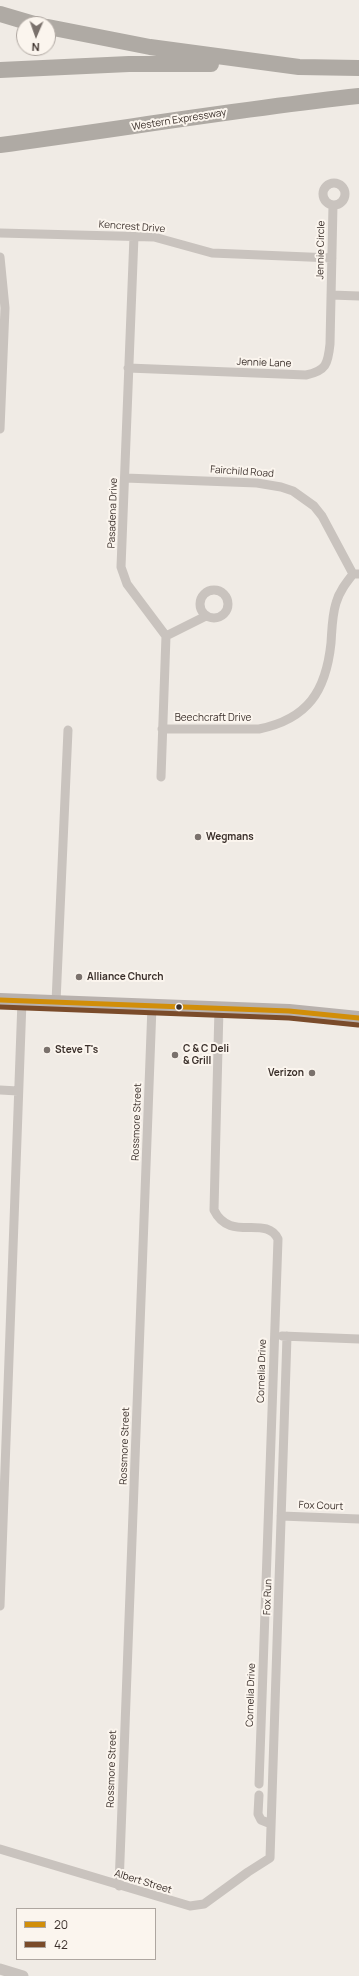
<!DOCTYPE html>
<html>
<head>
<meta charset="utf-8">
<style>
  body { margin:0 }
  #map { position:relative; width:359px; height:1976px; overflow:hidden; background:#f0ebe5; font-family:Manrope,sans-serif }
  canvas { display:block }
  .legend { position:absolute; left:16px; top:1908px; width:140px; height:52px; box-sizing:border-box; background:#fbf5ee; border:1px solid #aea6a0; margin:0; padding:5px 7px; list-style:none; font-size:12px; color:#3b302b }
  .legend li { display:flex; align-items:center; gap:8px; height:20px }
  .legend b { width:20px; border:1px solid #aea6a0 }
  .north { position:absolute; left:16px; top:16px; width:40px; height:40px; box-sizing:border-box; background:#fbf5ee; border:1px solid #aea6a0; border-radius:50%; rotate:182deg; font-size:11px; font-weight:700; line-height:16px; text-align:center; color:#3b302b }
  .north::after { content:''; display:block; margin:auto; width:14px; height:18px; background:#7a716c; clip-path:polygon(50% 0,100% 100%,50% 72%,0 100%) }
</style>
</head>
<body>
<div id="map">
<canvas width="359" height="1976"></canvas>
<ul class="legend">
<li><b style="height:5px;background:#d18e09"></b>20</li>
<li><b style="height:5px;background:#7a4b2a"></b>42</li>
</ul>
<div class="north">N</div>
</div>
<script>
const g = document.querySelector('canvas').getContext('2d');
g.lineJoin = 'round';
function trace(path, color, width, dash) { g.strokeStyle = color; g.lineWidth = width; g.lineCap = dash ? 'butt' : 'round'; g.setLineDash(dash || []); g.stroke(path); }
function write(font, color, halo, rows, align = 'center') {
  g.font = font + ' Manrope,sans-serif'; g.lineWidth = 4; g.setLineDash([]); g.textBaseline = 'middle'; g.strokeStyle = halo; g.fillStyle = color; for (const [text, x, y, turn = 0] of rows) {
    g.save(); g.translate(x, y); g.rotate((+turn || 0) * Math.PI / 180); g.textAlign = isNaN(turn) ? turn : align; if (halo) g.strokeText(text, 0, 0); g.fillText(text, 0, 0); g.restore();
  }
}
const minor = new Path2D(`
  M323 194a11 11 0 1 1 22 0a11 11 0 1 1-22 0Z
  M0,233L154,237L212,253L332,258
  M134,236L121,567L127,584L166,636L161,777
  M0,257L5,308L0,429
  M331,295L359,296
  M128,368L306,375C326,371 328,364 330,344L333,205
  M125,478L257,483L281,487L293,491L314,506L322,516L353,574H358
  M200 604a14 14 0 1 1 28 0a14 14 0 1 1-28 0Z
  M166,636L206,616
  M162,729H259C308,719 326,691 331,643C332,629 332,616 336,603C339,592 346,583 353,574
  M56,1002L68,730
  M219,1008L214,1210C230,1243 266,1214 278,1239L259,1784
  M0,1090L18,1091
  M282,1336L359,1339
  M281,1516L359,1519
  M0,1606L22,1001
  M259,1795L258,1814L261,1820L271,1824
  M0,1849L190,1906L204,1904L248,1872L270,1858L287,1336
  M119,1886L152,1006`);
const tertiary = new Path2D(`
  M0,1969L23,1976`);
const primary = new Path2D(`
  M0,1000L289,1011L359,1018`);
const motorway = new Path2D(`
  M0,14L34,24
  M48,27L150,47L299,67L359,68
  M0,70L129,64H211
  M0,145C120,129 239,109 359,96`);
const bus1 = new Path2D(`
  M0,1000L289,1011L359,1018`);
const bus2 = new Path2D(`
  M0,1007L289,1018L358,1025`);
const markers = [
  [198,837,4,"#7a716c"],
  [79,977,4,"#7a716c"],
  [179,1007,3.5,"#3b302b"],
  [47,1050,4,"#7a716c"],
  [175,1055,4,"#7a716c"],
  [312,1073,4,"#7a716c"]
];
const streetNames = [
  ["Western Expressway",179,120,-9],
  ["Kencrest Drive",132,227,4],
  ["Jennie Circle",321,250,-89],
  ["Jennie Lane",264,363,2],
  ["Fairchild Road",242,472,4],
  ["Pasadena Drive",113,513,-88],
  ["Beechcraft Drive",213,718],
  ["Rossmore Street",137,1122,-88],
  ["Cornelia Drive",262,1371,-88],
  ["Rossmore Street",125,1446,-88],
  ["Fox Court",321,1506,2],
  ["Fox Run",268,1597,-88],
  ["Cornelia Drive",251,1695,-88],
  ["Rossmore Street",112,1769,-88],
  ["Albert Street",143,1882,17]
];
const poiNames = [
  ["Wegmans",206,837],
  ["Alliance Church",87,977],
  ["C & C Deli",183,1049],
  ["& Grill",183,1061],
  ["Steve T's",55,1050],
  ["Verizon",304,1073,"right"]
];
trace(minor, '#c9c3be', 9);
trace(tertiary, '#c9c3be', 11);
trace(primary, '#b8b1ad', 14);
trace(motorway, '#afaaa4', 16);
trace(bus1, '#d18e09', 5);
trace(bus2, '#7a4b2a', 5);
for (const [x, y, r, color] of markers) { const dot = new Path2D(); dot.arc(x, y, r, 0, 2 * Math.PI); g.fillStyle = color; g.fill(dot); trace(dot, '#fbf5ee', 1.5); }
write('10px', '#3b302b', '#fbf5ee', streetNames);
write('bold 10px', '#3b302b', '#fbf5ee', poiNames, 'left');
</script>
</body>
</html>
